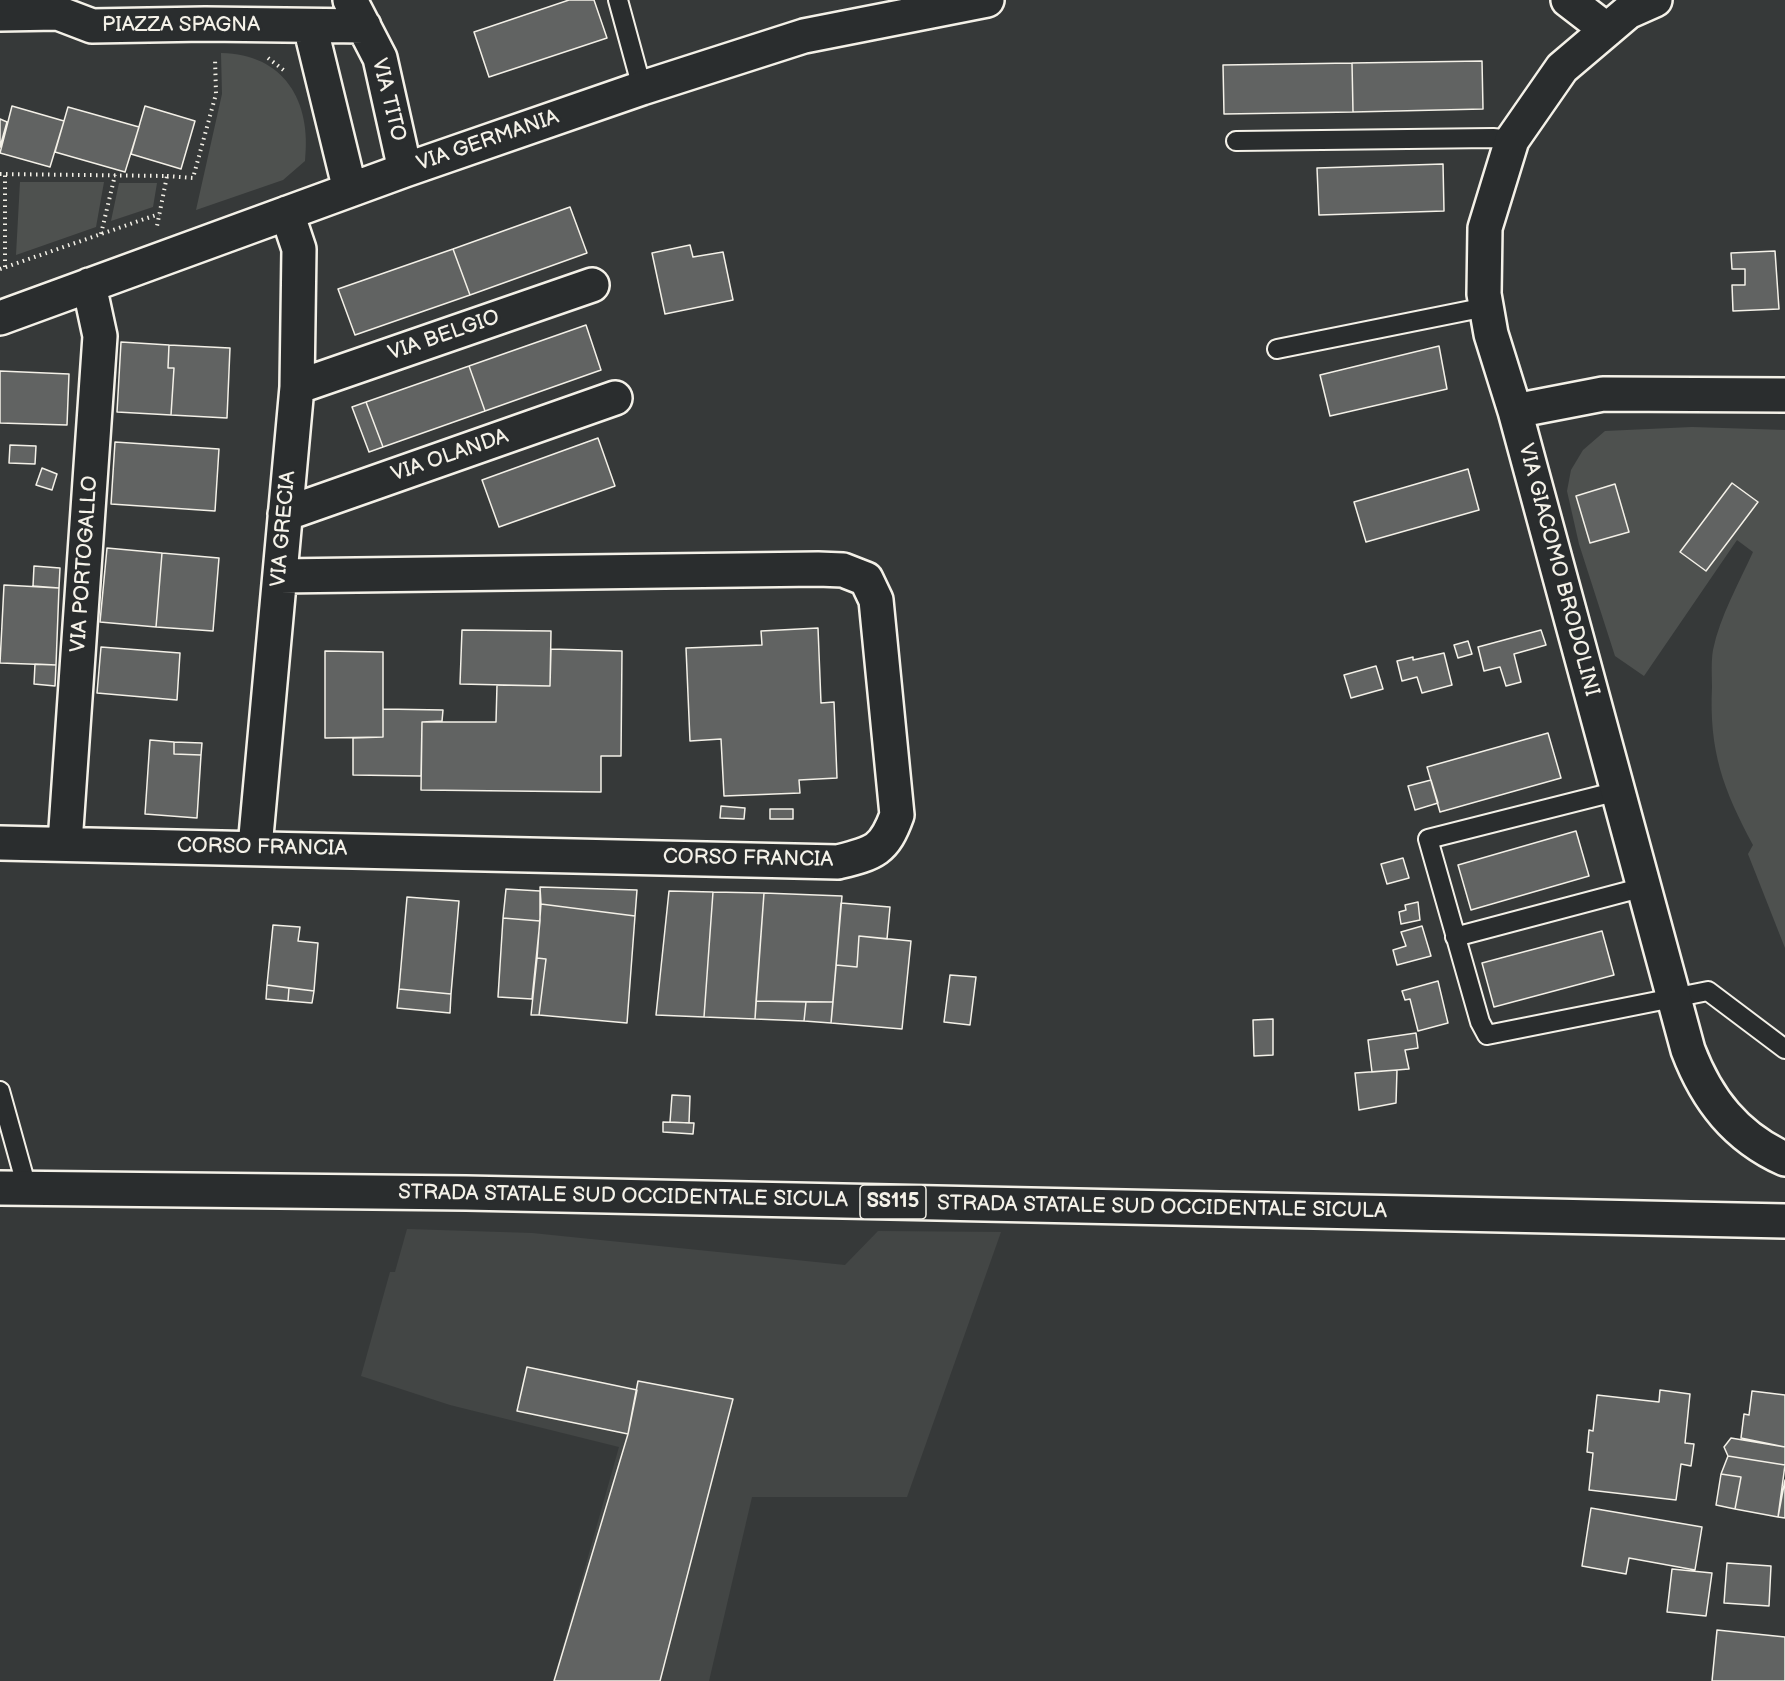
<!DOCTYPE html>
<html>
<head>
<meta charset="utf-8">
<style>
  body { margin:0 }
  canvas { display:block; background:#363939 }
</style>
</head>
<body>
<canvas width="1785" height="1681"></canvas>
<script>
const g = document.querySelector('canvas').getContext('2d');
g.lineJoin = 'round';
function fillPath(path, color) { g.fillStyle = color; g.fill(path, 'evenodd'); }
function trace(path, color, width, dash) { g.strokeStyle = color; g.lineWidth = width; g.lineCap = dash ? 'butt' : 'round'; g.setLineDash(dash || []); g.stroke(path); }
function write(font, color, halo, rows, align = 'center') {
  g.font = font + ' "Balsamiq Sans",sans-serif'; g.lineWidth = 5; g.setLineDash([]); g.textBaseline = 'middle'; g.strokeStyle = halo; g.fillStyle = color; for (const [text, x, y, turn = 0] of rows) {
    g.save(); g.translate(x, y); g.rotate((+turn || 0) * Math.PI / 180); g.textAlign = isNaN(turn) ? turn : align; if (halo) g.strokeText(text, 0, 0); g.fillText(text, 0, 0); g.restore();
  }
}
const built = new Path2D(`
  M407,1229L532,1233L845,1265L878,1231L1001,1232L907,1497H752L709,1681H553L619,1447L450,1405L361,1376L390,1272H395Z`);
const green = new Path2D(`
  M221,53C284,54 312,101 305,161L283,180L196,210L222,94Z
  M20,182H104L96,227L16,255Z
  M119,183H157L153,207L111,221Z
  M1692,427L1785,430V948L1748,854L1753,845C1723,789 1709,751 1712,687C1712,675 1711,662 1713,650C1720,616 1739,583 1753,552L1737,540L1644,676L1615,656L1579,544L1567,491L1571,470L1583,450L1605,431Z`);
const building = new Path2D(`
  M569,0H594L607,38L489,77L474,32Z
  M1482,61L1483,109L1353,112L1352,63Z
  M1352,63L1353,112L1224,114L1223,65Z
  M12,106L64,121L50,167L0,153Z
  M145,106L195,121L181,169L131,154Z
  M68,107L139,127L125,172L55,152Z
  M0,119L7,122L0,147Z
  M1443,164L1444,211L1319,215L1317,168Z
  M570,207L587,253L470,295L453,249Z
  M690,245L693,257L723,252L733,300L665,314L652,253Z
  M453,249L470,295L355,335L338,289Z
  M1775,251L1779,309L1733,311L1732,285H1745V269H1732L1731,253Z
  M586,325L601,370L485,411L469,366Z
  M121,342L169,345L168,368H174L171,415L117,412Z
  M169,345L230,348L227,418L171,415L174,368H168Z
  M1439,346L1447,389L1330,416L1320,375Z
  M469,366L485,411L383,447L366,402Z
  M0,371L69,374L67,425L0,423Z
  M366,402L383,447L369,452L352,407Z
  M598,438L615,486L499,527L482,480Z
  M115,442L219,449L215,511L111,504Z
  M10,445L36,446L35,464L9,463Z
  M42,468L57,474L52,490L36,485Z
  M1468,469L1479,510L1366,542L1354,502Z
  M1732,483L1758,502L1706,571L1680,552Z
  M1615,484L1629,532L1590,543L1576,496Z
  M107,548L162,553L156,627L100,622Z
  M162,553L219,558L213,631L156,627Z
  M34,566L60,568L59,588L33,586Z
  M4,585L59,588L56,665L0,663Z
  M818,628L821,703L834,702L837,778L799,780L800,793L724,796L721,739L690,741L686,648L762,645L761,631Z
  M462,630L551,631L550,686L460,684Z
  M1541,630L1546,645L1514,654L1521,682L1506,686L1500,667L1484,671L1478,647Z
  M1468,641L1472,654L1458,658L1454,645Z
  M101,647L180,653L177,700L97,693Z
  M551,649L622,651L621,756H601V792L421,790L422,722H496L497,685L550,686Z
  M325,651L383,652V737L325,738Z
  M1444,653L1452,685L1422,693L1417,677L1402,681L1397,661L1413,657V660Z
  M35,664L56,665L55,686L34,684Z
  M1376,666L1383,689L1351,698L1344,675Z
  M383,709L443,710L442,721L422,722L421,776L353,775V738L383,737Z
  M1548,733L1561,778L1440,812L1427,767Z
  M150,740L174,742V754L201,755L197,818L145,814Z
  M174,742L202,743L201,755L174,754Z
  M1431,780L1438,803L1415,810L1408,786Z
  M721,806L745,808L744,819L720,818Z
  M770,809H793V819H770Z
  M1576,831L1589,876L1471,910L1458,865Z
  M1403,858L1409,878L1387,884L1381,864Z
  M540,887L637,890L635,916L541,904Z
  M506,889L540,891V921L503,918Z
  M669,891L713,892L704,1017L656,1015Z
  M713,892L764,893L755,1019L704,1017Z
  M764,893L842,896L833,1002L756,1001Z
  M407,897L459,901L451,994L399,989Z
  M1418,902L1420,920L1401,924L1399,912L1406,910L1405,905Z
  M841,903L890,907L887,939L859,936L857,967L836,965Z
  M541,904L635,916L627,1023L539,1015L546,959L537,958Z
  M503,918L540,921L532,999L498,997Z
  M273,925L300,927L298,941L318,943L314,991L267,985Z
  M1422,926L1431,956L1397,965L1393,950L1406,946L1401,932Z
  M1602,931L1614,975L1494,1007L1482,963Z
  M859,936L911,941L902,1029L831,1023L836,965L857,967Z
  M537,958L546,959L539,1015H531Z
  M950,975L976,977L970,1025L944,1022Z
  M1438,981L1448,1023L1418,1031L1410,999L1405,1000L1402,991Z
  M267,985L289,988L288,1001L266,999Z
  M289,988L314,991L312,1003L288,1001Z
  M399,989L451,994L450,1013L397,1008Z
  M756,1001L806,1002L804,1021L755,1019Z
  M806,1002H833L831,1023L804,1021Z
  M1273,1019V1055L1254,1056L1253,1020Z
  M1416,1033L1418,1048L1405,1050L1409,1069L1372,1072L1368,1040Z
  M1397,1070L1396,1103L1359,1110L1355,1073Z
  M672,1095L690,1096L689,1123L670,1122Z
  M663,1122L694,1123L693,1134L663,1132Z
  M527,1367L637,1390L628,1434L517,1411Z
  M638,1381L733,1399L660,1681H554L628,1434Z
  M1660,1390L1690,1394L1685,1443L1694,1444L1691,1466L1681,1464L1676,1500L1589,1490L1593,1453L1587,1452L1589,1430L1593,1431L1597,1395L1659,1402Z
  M1752,1391L1785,1395V1447L1741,1438L1744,1414L1749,1415Z
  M1731,1438L1785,1447V1465L1728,1456L1724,1447Z
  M1728,1456L1785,1465L1778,1517L1735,1509L1741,1477L1721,1474Z
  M1721,1474L1741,1477L1735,1509L1716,1505Z
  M1785,1480V1518L1778,1517Z
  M1591,1508L1702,1527L1695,1570L1629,1558L1626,1574L1582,1566Z
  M1727,1563L1771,1566L1769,1606L1724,1603Z
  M1672,1569L1712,1573L1706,1616L1667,1612Z
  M1717,1630L1785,1637V1681H1712Z`);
const path = new Path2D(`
  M268,58L286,72
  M0,174L167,176L157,226
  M167,176L193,178L216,94L215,58
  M101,234L115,175
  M5,267V174
  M0,269L159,214`);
const service = new Path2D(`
  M618,0L642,88
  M1236,141L1493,138L1512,140
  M1277,349L1486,307
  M1618,791L1428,839L1480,1022L1487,1035L1708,991L1785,1049
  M1455,937L1644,887
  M0,1091L27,1188`);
const minor = new Path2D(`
  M350,0L380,58L405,170
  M1568,0L1607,30
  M1655,0L1628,12L1562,68L1512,140L1485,228L1484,294L1491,334L1515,411L1688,1050C1707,1100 1736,1137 1785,1159
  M0,14L58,13L92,26L205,24L364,26
  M310,26L350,190
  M0,318L405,170L642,88L804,36L987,0
  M297,387L592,285
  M1515,411L1603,394L1785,395
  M285,514L615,398
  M0,843L838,862C874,853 884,851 897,815L876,600L866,579L843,570L818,569L280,576
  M65,843L100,336L89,285
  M255,847L297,387L299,249L287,213`);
const primary = new Path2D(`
  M0,1188L466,1193L1785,1221`);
const shields = [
  [893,1202,66]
];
const shieldNames = [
  ["SS115",893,1202]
];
const streetNames = [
  ["PIAZZA SPAGNA",181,26],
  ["VIA TITO",388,100,76],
  ["VIA GERMANIA",488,141,-19],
  ["VIA BELGIO",444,336,-19],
  ["VIA OLANDA",450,456,-19],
  ["VIA GRECIA",284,529,-85],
  ["VIA PORTOGALLO",85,564,-86],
  ["VIA GIACOMO BRODOLINI",1558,570,75],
  ["CORSO FRANCIA",262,848,1],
  ["CORSO FRANCIA",748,859,1],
  ["STRADA STATALE SUD OCCIDENTALE SICULA",623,1197,1],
  ["STRADA STATALE SUD OCCIDENTALE SICULA",1162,1208,1]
];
fillPath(built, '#434645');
fillPath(green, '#4e514f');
fillPath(building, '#616362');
trace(building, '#f4f1e8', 1.5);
trace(service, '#f4f1e8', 22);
trace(minor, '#f4f1e8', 38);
trace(primary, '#f4f1e8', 38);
trace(path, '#f4f1e8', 4, [1.5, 4.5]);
trace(service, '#2a2d2e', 18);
trace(minor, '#2a2d2e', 33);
trace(primary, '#2a2d2e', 33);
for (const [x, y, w] of shields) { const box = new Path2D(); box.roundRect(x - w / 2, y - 17, w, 34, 4.5); g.fillStyle = '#2a2d2e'; g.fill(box); trace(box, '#f4f1e8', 1.5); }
write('bold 20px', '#f4f1e8', null, shieldNames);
write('21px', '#f4f1e8', '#2a2d2e', streetNames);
</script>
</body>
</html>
